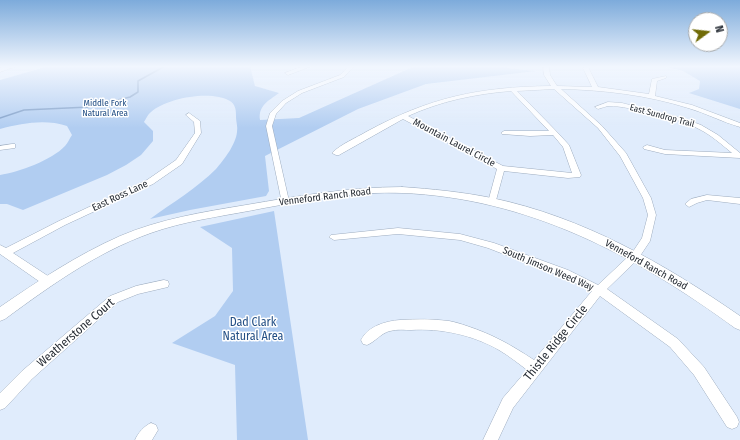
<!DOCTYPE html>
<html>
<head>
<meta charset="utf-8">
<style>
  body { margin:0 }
  #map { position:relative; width:740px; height:440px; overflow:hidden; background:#e0ecfc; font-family:"Fira Sans Condensed",sans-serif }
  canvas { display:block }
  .north { position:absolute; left:688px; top:12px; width:40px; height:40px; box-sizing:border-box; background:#fff; border:1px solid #a8abae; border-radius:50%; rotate:75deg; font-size:11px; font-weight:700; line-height:16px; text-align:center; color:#262c34 }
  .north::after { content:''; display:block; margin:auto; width:14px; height:18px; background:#706b07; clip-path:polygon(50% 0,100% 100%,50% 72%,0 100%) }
</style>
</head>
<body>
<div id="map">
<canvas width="740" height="440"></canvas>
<div class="north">N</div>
</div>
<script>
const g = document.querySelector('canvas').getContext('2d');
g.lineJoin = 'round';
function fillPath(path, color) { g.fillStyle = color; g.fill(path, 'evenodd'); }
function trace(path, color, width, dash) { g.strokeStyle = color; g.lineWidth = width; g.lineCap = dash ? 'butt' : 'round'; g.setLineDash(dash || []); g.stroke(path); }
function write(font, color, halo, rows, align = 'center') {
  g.font = font + ' "Fira Sans Condensed",sans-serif'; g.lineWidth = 3; g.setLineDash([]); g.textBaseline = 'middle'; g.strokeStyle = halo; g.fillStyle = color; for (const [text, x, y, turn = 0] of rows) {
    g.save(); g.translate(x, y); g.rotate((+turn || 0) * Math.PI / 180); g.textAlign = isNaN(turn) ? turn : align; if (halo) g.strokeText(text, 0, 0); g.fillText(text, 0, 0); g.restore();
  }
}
const green = new Path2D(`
  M49,66H250L255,86L279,93C268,101 258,106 260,120L299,118L415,66H507V68L536,71L426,84L358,109L265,156L269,191L266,196L190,210L150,219C172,203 197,188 216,169C224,160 236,144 237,132C238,127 236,122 236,117C236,111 236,105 230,101C211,90 167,98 151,112C148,114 146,119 144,122L153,131V141L141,155L126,165L107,175L23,210L7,204H0V175C19,172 52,160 65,146C68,143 69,139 72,135L67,126C45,119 23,123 0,129V80Z
  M662,66H740V109L689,93L699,89L700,81L683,71Z
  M274,211L308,440H237L235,365L172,343L215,316L233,291L232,248L200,227Z`);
const stream = new Path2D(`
  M0,118L24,110L89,107L130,97L138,92V81L165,66`);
const minor = new Path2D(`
  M7,66H17L0,72V68Z
  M303,66H312L288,75L285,73Z
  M349,66H354L344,77L302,93L286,103L276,114L272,126L289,201L285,204L282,203L266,126L270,113L282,101L298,91L340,75Z
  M543,66H549L550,75L557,86L592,87L583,68L585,66H592L589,69L598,87L649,94L652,79L666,76V78L657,81L655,96L692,105L740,123V127C722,122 706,113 688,108C647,95 604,90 561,89L602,126L626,153L651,198L656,215L650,241L638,259L607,289L678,339L704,367L737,417L739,422L737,427L732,429L727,427L694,375L670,347L600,296L513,408L498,440H483L503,398L527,370C518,363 509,356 499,350C473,335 441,328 411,330C405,330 397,329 390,331C381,333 375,342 367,345L363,344L361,340C368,326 386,321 400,320C416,319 433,319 449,321C455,322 461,324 467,326C494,335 511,345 534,360L592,291L560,276L488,248L460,240L398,234L334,240L329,237L331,235L398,228L460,234L494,243L568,270L598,285L632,253L642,238L648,215L643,198L620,156L598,128L554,89L517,91L557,132L569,145L581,175L580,177L568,178L504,171L495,204L492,205L488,202L497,169L403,119L339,155H336L332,153C341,144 356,138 366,132C430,97 479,87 551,86L544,75ZM511,91L549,131H504L501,133L502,134L530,136L553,135L563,147L572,173L503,166L408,116C441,101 475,94 511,91Z
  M608,102L622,103L685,119L701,125L718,135L740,153V158L665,154L644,149L643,147L647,145L665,150L732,153C721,144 710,134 697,128C680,119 628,106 610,106C606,106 602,108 598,109L595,107Z
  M189,113L200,121L201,133L182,164L153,184L65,225L13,253L51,278L52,281L51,284L47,285L43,284L0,254V245L6,248L59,221L147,180L176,160L195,133L194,122L186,115Z
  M12,144H15V148L0,150V146Z
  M707,195L740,198V204L707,200L697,203L689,207L685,204L691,199Z
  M164,280L168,281L169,284L168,287L138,294L118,302L32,379L5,408L0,410V393L22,371L110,296L136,286Z
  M151,423L156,425L158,430L152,440H135C138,433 144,426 151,423Z`);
const tertiary = new Path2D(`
  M402,187C432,189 462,192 492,198C583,217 665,264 740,316V330L735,328C635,255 528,198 402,193C356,191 309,200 264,208C230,215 196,219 163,229C104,247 54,283 5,319L0,321V307C38,281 77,255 120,236C160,219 203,212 246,205C298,196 349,187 402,187Z`);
const farParknames = [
  ["Middle Fork",105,103],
  ["Natural Area",105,113]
];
const farStreetnames = [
  ["East Sundrop Trail",662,116,15]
];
const streetNames = [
  ["Mountain Laurel Circle",454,143,28],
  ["East Ross Lane",120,196,-25],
  ["Venneford Ranch Road",325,197,-7],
  ["Venneford Ranch Road",646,265,29],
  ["South Jimson Weed Way",548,269,23]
];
const nearParknames = [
  ["Dad Clark",253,323],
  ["Natural Area",253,337]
];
const nearStreetnames = [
  ["Weatherstone Court",76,333,-41],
  ["Thistle Ridge Circle",556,343,-51]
];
fillPath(green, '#b1cdf1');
trace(stream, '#7d9dc7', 1.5);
trace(minor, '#9dacbf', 1);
trace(tertiary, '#9dacbf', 1);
fillPath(minor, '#fff');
fillPath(tertiary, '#fff');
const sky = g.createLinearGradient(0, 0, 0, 128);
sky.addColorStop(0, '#7dabdb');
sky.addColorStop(0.52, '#f1f6fe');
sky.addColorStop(1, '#f1f6fe00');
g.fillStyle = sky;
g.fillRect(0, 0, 740, 128);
write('9px', '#234f85', '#fff', farParknames);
write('9px', '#262c34', '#fff', farStreetnames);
write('10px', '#262c34', '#fff', streetNames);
write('12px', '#234f85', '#fff', nearParknames);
write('12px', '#262c34', '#fff', nearStreetnames);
</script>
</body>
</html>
